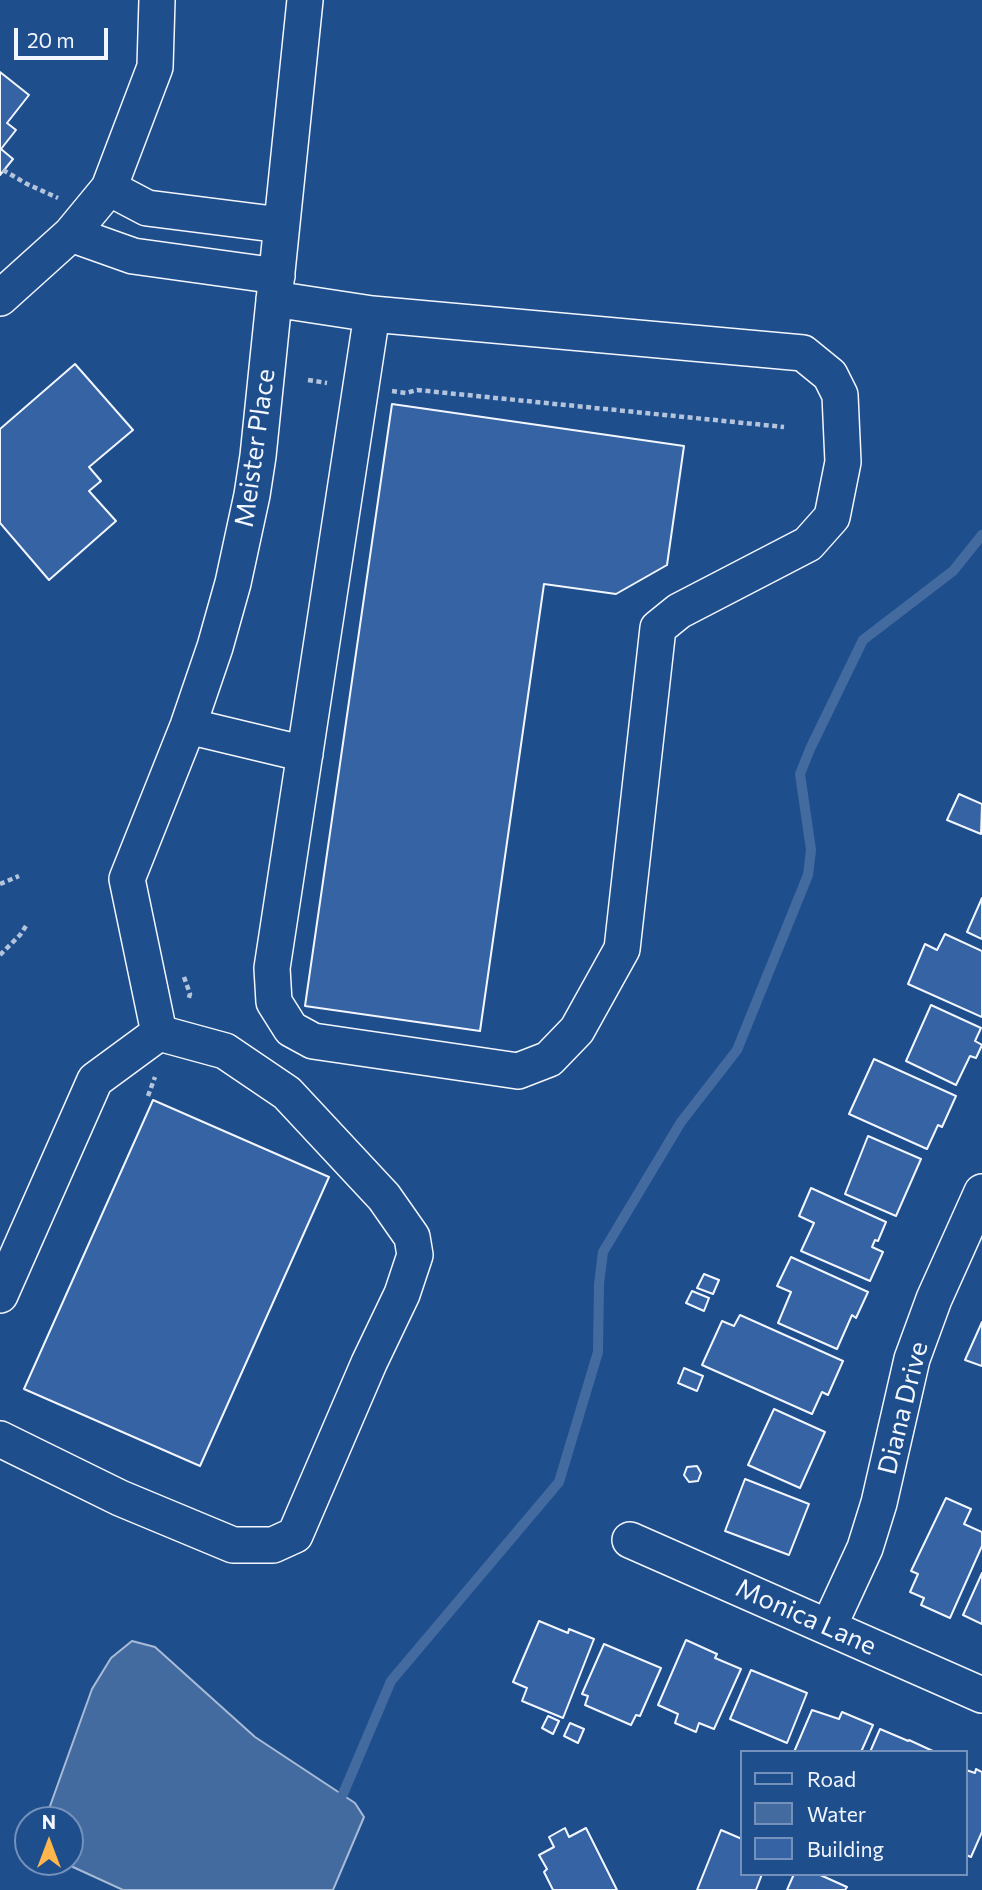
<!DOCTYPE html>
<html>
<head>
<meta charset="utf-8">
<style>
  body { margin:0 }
  #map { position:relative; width:982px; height:1890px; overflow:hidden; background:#1f4e8c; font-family:Commissioner,sans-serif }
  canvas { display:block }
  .legend { position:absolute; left:740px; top:1750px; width:228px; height:126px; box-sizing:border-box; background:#1f4e8c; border:2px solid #7391ba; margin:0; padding:9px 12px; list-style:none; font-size:21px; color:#f2f6ff }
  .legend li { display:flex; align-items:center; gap:14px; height:35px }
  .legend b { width:35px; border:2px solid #7391ba }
  .north { position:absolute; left:14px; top:1806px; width:70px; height:70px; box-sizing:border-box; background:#1f4e8c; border:2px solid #7391ba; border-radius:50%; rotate:0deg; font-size:19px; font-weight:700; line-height:28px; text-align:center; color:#f2f6ff }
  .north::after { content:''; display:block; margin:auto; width:24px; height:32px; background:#ffb74d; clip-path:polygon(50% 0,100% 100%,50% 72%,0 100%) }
  .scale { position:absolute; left:14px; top:28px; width:94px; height:32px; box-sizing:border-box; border:4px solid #f2f6ff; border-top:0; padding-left:9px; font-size:21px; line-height:24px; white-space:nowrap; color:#f2f6ff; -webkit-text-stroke:5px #1f4e8c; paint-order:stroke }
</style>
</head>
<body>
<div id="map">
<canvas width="982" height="1890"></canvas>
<ul class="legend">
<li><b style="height:9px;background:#1f4e8c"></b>Road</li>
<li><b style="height:19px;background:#446ba0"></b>Water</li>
<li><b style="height:19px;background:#3563a3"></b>Building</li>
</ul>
<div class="north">N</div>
<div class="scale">20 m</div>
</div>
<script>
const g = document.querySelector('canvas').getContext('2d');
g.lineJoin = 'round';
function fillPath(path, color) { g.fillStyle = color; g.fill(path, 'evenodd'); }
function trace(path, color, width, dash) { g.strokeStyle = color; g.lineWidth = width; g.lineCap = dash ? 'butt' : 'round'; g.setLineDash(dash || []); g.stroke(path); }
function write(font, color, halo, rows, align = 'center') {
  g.font = font + ' Commissioner,sans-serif'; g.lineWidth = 5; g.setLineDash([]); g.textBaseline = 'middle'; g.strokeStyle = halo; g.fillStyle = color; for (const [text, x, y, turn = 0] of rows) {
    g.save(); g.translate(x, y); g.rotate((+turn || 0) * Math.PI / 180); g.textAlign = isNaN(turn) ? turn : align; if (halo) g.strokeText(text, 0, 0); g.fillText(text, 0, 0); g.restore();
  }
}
const water = new Path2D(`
  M132,1641L155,1647L255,1737L355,1803L364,1817L333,1890H123L62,1862H70V1820H45L92,1689L111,1658Z`);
const stream = new Path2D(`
  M343,1794L391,1681L559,1482L598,1352L599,1284L603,1252L681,1122L737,1050L808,875L811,850L800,774L810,749L863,640L953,571L982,535`);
const building = new Path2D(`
  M0,72L29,95L7,123L16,130L1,149L13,159L0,175Z
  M75,364L133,430L89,467L101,481L89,491L116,521L49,580L0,523V429Z
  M392,404L684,446L667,565L616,594L544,584L480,1031L305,1006Z
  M959,794L982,804L981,834L947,820Z
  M982,898V939L967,932Z
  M945,934L982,951V1017L908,984L925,944L937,950Z
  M931,1005L981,1028L975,1041L982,1045L976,1058L970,1056L956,1085L906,1061Z
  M874,1059L956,1096L942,1127L938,1125L927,1149L849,1114Z
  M153,1100L329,1177L200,1466L24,1389Z
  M868,1136L921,1159L896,1216L845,1194Z
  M811,1188L886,1222L878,1241L875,1240L872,1247L883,1252L870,1281L801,1251L814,1223L799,1216Z
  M791,1257L868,1292L856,1318L852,1315L837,1349L778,1323L791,1292L777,1286Z
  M704,1274L719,1280L713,1294L697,1288Z
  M692,1291L709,1298L704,1311L686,1303Z
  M740,1315L843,1361L828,1395L822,1392L812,1414L702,1365L722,1321L734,1326Z
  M982,1322V1366L965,1360Z
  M684,1368L703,1376L697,1391L678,1383Z
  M774,1409L825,1432L800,1488L748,1465Z
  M697,1466L701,1473L698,1481L689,1482L684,1475L687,1467Z
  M745,1479L809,1504L789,1555L725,1531Z
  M946,1498L971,1509L964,1524L982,1532V1546L950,1618L921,1605L924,1598L910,1592L918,1574L911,1571Z
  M982,1573V1624L963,1615Z
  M539,1621L568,1633L569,1629L594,1639L563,1718L522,1701L527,1688L513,1682Z
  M686,1640L717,1654L715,1658L741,1669L714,1729L699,1723L696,1732L675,1723L678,1714L658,1705Z
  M604,1644L661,1668L640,1716L636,1715L631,1725L585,1705L588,1696L582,1694Z
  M751,1670L807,1693L787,1743L730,1719Z
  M812,1710L839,1719L842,1712L873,1725L861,1752H794Z
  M548,1716L559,1721L553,1734L542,1728Z
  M570,1723L584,1729L578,1743L564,1736Z
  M880,1729L906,1740L908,1741L909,1740L935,1752H870Z
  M976,1769L982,1772V1832L971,1857L966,1855V1770L975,1773Z
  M565,1828L569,1837L586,1828L617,1890H553L544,1872L547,1869L539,1855L554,1847L549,1837Z
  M721,1830L742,1839V1874H762L756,1890H697Z
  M794,1874H818L847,1887L845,1890H787Z`);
const path = new Path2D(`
  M3,170L27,184L58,198
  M308,380L327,383
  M392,391L406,393L417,390L784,427
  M0,884L19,876
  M0,955L20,935L26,926
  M184,977L190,994L188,1001
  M148,1096L155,1077`);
const minor = new Path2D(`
  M109,188L147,208L281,225
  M71,234L133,256L277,276
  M0,298L71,234L109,188L155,67L157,0
  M274,299L372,314L272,968L274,1002L291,1029L313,1041L518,1071L549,1059L577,1030L622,949L658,628L679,611L808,544L832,517L843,462L840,395L830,375L803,353L372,314
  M188,726L305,754
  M0,1295L95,1080L159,1033
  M0,1439L120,1498L233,1545H273L295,1535L369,1363L402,1294L415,1255L412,1237L384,1197L287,1093L225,1051L159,1033L127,879L188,726L215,647L233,583L252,495L258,456L305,0
  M630,1540L982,1695
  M829,1626L865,1548L879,1503L912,1359L934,1299L982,1192`);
const streetNames = [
  ["Meister Place",255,448,-82],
  ["Diana Drive",903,1408,-76],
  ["Monica Lane",806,1617,24]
];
fillPath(water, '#446ba0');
trace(water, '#a8bbd7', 2);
trace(stream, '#446ba0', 10);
fillPath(building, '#3563a3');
trace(building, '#f2f6ff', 2);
trace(minor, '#f2f6ff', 38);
trace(path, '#b3c4dc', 4.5, [5, 3.5]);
trace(minor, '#1f4e8c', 35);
write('26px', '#f2f6ff', '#1f4e8c', streetNames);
</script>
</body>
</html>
